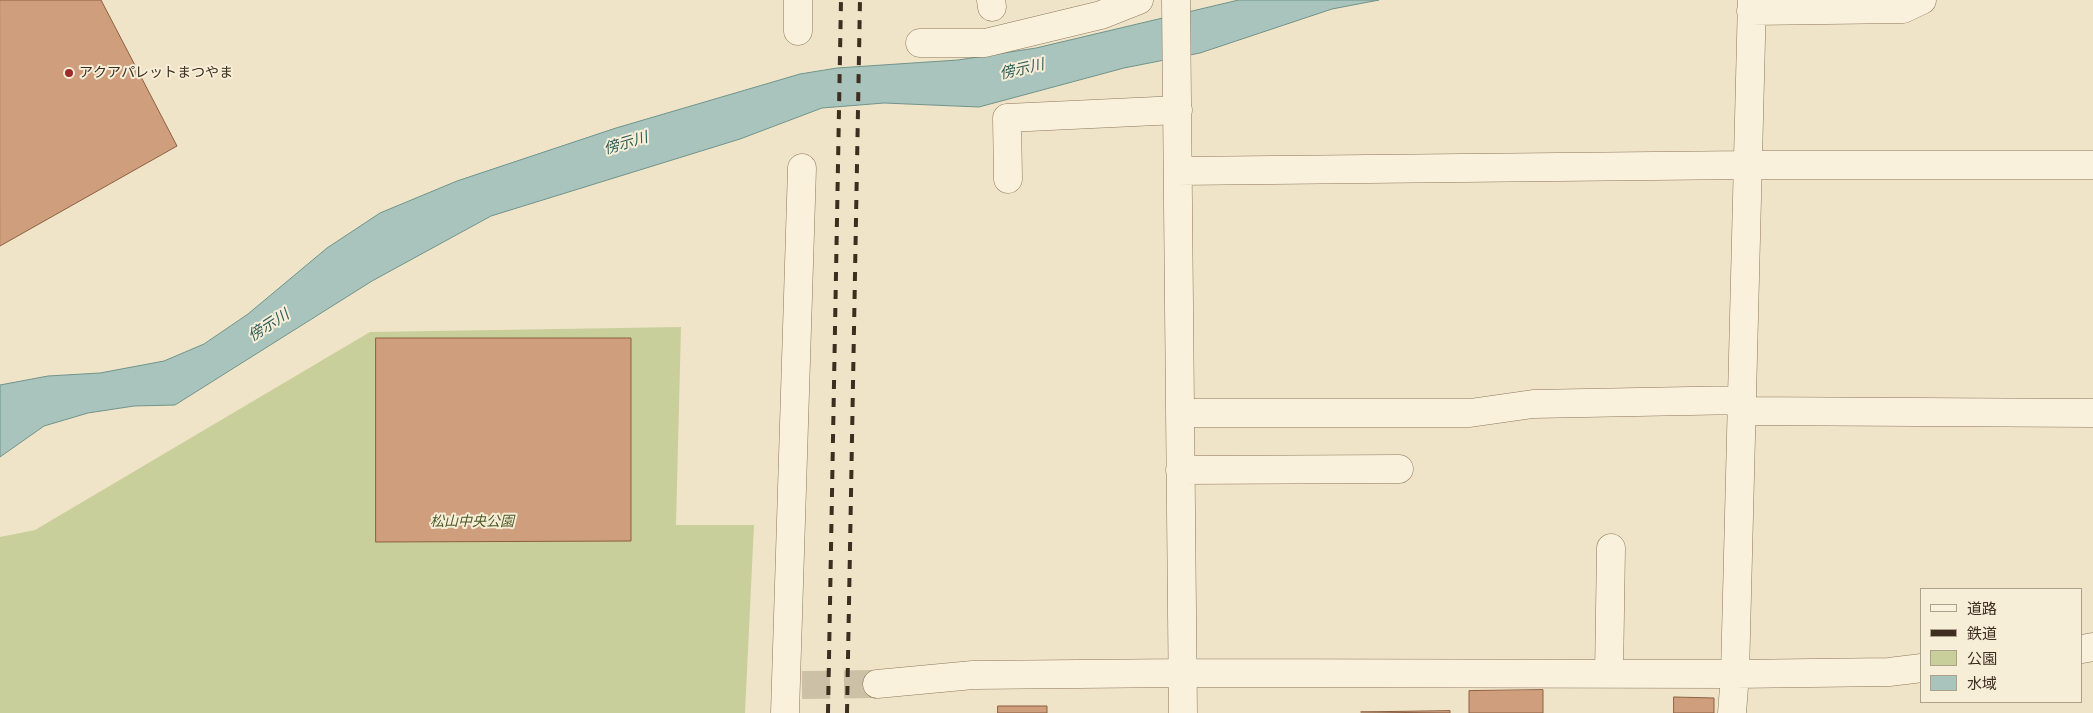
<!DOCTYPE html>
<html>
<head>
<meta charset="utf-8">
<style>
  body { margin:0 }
  #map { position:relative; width:2093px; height:713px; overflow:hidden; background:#f0e4c8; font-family:"Source Serif 4","Noto Sans JP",serif }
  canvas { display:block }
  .legend { position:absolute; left:1920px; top:588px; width:162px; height:115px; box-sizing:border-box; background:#f7eed8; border:1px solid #ada18e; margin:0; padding:6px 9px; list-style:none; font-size:15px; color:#3d2e20 }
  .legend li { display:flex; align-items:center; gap:10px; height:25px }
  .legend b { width:25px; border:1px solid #ada18e }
</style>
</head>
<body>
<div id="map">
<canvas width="2093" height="713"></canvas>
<ul class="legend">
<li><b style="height:6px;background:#faf1dc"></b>道路</li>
<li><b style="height:6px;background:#3d2e20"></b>鉄道</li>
<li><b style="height:14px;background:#c9cf9b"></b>公園</li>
<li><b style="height:14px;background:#a9c4bc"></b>水域</li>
</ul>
</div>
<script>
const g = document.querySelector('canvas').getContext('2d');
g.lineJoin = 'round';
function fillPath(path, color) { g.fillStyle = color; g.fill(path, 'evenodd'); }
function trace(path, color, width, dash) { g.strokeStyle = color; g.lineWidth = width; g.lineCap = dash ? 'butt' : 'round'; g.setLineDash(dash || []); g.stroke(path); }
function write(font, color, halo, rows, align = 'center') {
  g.font = font + ' "Source Serif 4","Noto Sans JP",serif'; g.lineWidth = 4; g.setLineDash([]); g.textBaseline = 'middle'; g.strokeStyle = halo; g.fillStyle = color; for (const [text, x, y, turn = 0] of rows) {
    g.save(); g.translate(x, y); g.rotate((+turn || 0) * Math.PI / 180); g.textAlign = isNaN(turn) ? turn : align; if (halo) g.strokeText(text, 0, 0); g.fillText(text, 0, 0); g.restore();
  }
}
const green = new Path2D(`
  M681,327L676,525H754L745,713H0V537L35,530L370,332Z`);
const water = new Path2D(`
  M1239,0H1379L1332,9L1200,53L1124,68L979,107L884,103L822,108L740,139L491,216L372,281L175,405L134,406L88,413L44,426L0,457V385L48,376L100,373L164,361L204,344L248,314L327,248L380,213L457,181L616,128L800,74L837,68L958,60L1036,48Z`);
const building = new Path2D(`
  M0,0H101L177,146L0,246Z
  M376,338H631V541L376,542Z
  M1543,690V713H1469V691Z
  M1674,697L1714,698V713H1674Z
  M998,706H1047V713H998Z
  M1450,711V713L1361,712Z`);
const minorTunnel = new Path2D(`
  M802,685L877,684`);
const minor = new Path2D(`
  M991,0L992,7
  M1176,0L1183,713
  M1751,11L1903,9L1922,0
  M798,31V0
  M920,43H985L1101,15L1139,0
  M1178,171L1748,165H2093
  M1008,179L1007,118L1178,110
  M1741,411L2093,413
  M1180,413H1470L1533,404L1742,400
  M1180,470L1399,469
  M2082,649L2093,647
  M1609,674L1611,548
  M877,684L973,675L1183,673L1735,674L1889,672L1922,668
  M785,713L802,168
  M1732,713L1735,674L1752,0`);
const rail = new Path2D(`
  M828,713L841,0
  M847,713L860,0`);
const markers = [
  [69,73,5,"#9e2a2b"]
];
const poiNames = [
  ["アクアパレットまつやま",79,73]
];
const parkNames = [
  ["松山中央公園",472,522]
];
const waterNames = [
  ["傍示川",1022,70,-13],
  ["傍示川",626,144,-16],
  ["傍示川",269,326,-33]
];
fillPath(green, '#c9cf9b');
fillPath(water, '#a9c4bc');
trace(water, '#6f938a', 1);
fillPath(building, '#cf9f7d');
trace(building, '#8d5f41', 1);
trace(minorTunnel, '#ccc0a6', 28, [28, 14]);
trace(minor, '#8d765c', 29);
trace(minor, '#faf1dc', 28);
trace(rail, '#3d2e20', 4, [9, 9]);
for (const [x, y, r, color] of markers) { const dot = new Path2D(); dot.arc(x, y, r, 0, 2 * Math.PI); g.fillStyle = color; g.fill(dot); trace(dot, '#f7eed8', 2); }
write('14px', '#3d2e20', '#f7eed8', poiNames, 'left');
write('italic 14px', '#4d5a26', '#f7eed8', parkNames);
write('italic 15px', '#2f5d5a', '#f7eed8', waterNames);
</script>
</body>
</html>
